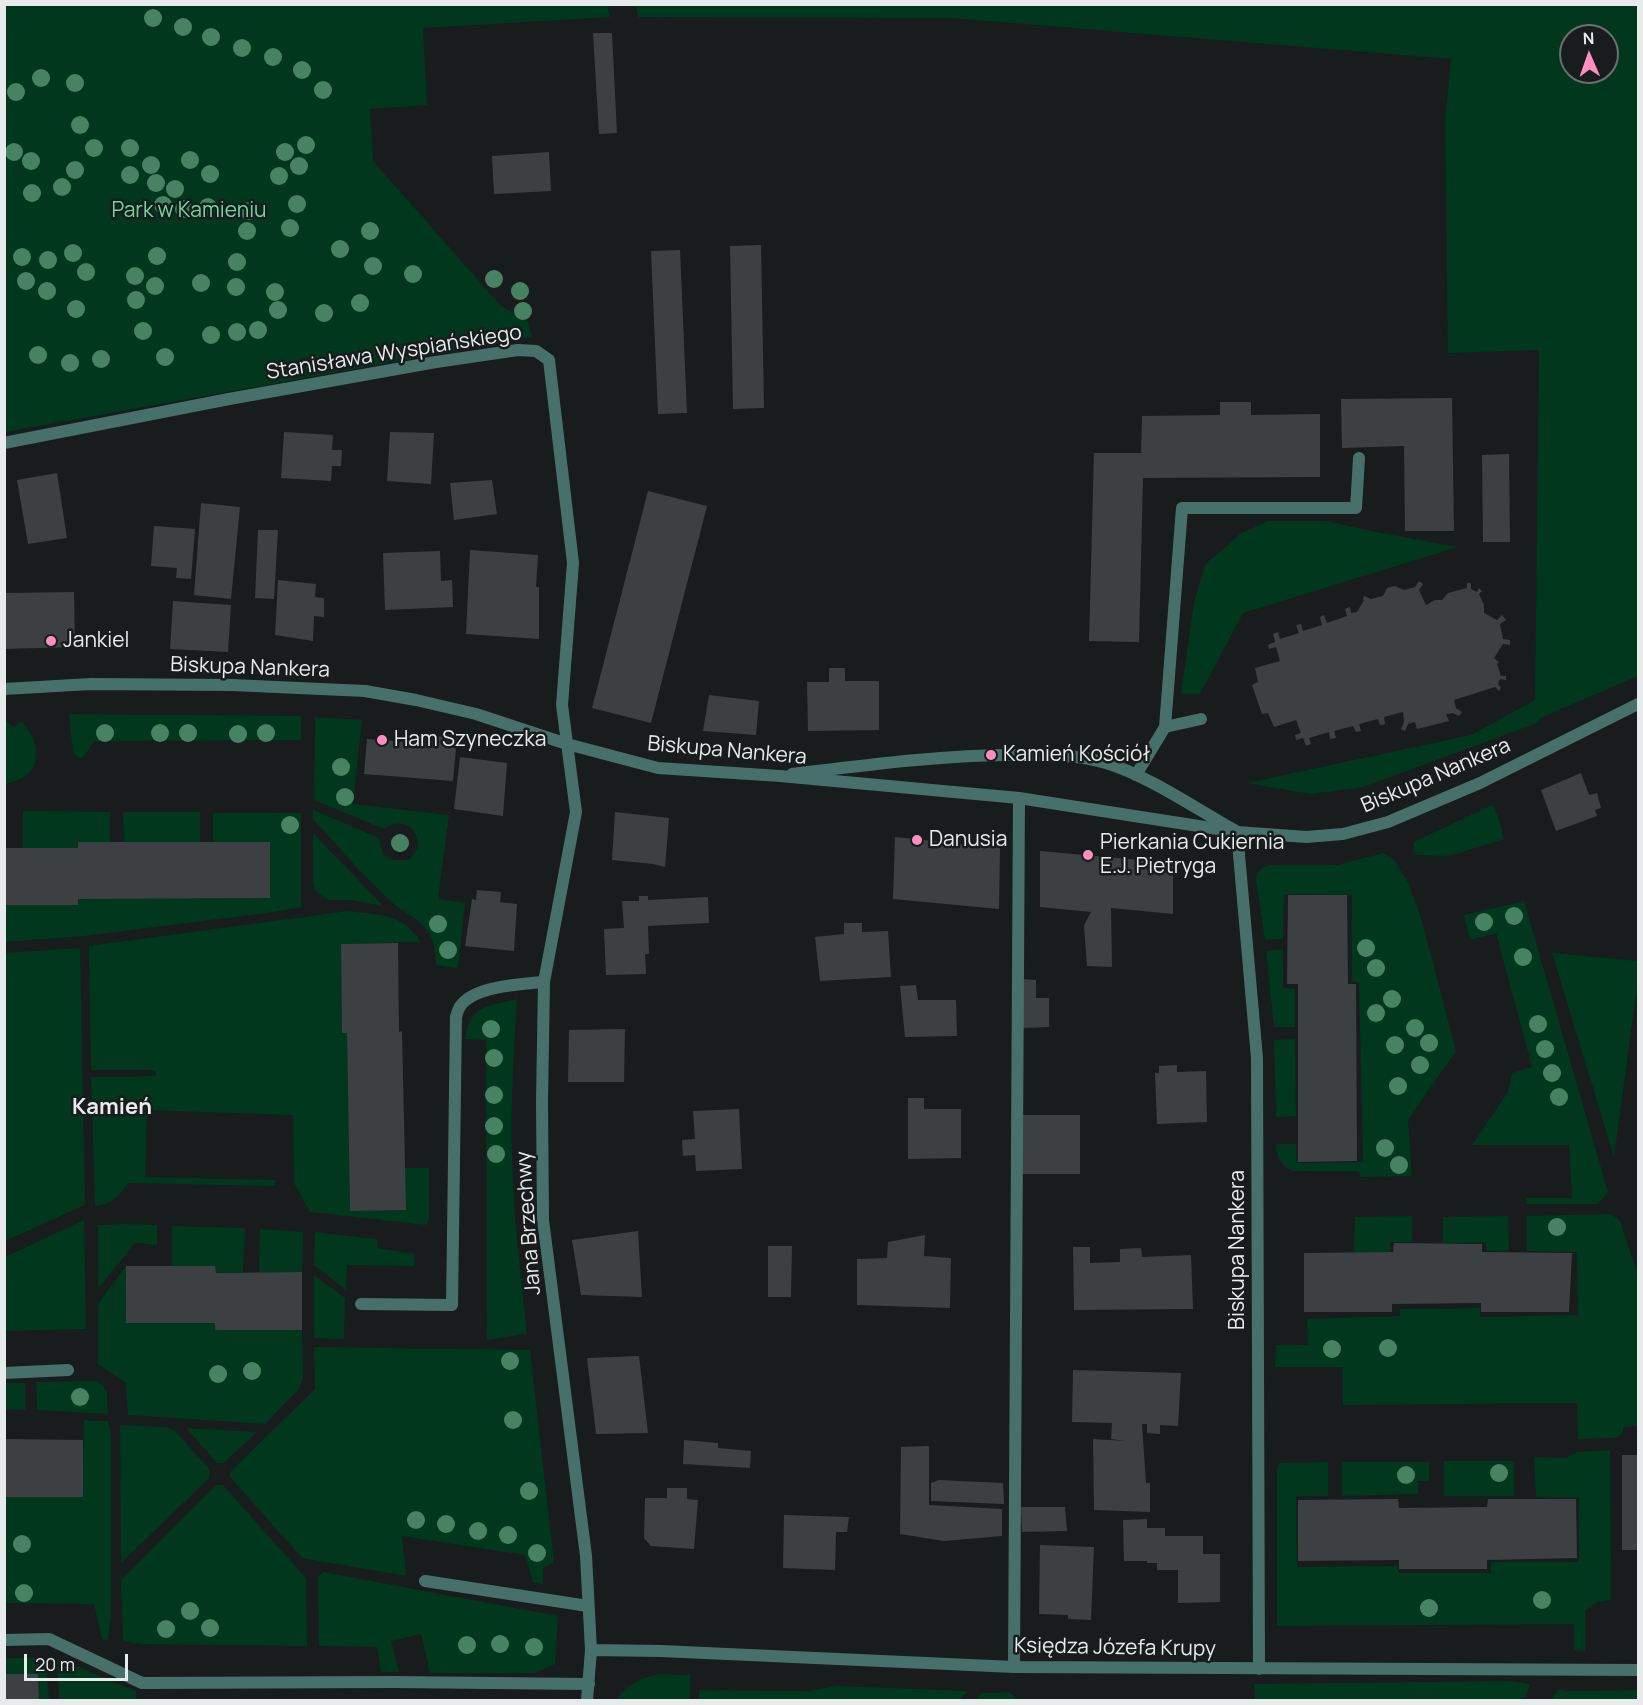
<!DOCTYPE html>
<html>
<head>
<meta charset="utf-8">
<style>
  body { margin:0 }
  #map { position:relative; width:1643px; height:1705px; overflow:hidden; background:#181c1d; font-family:Manrope,sans-serif }
  canvas { display:block }
  .frame { position:absolute; inset:0; border:6px solid #e8ebec; pointer-events:none }
  .north { position:absolute; left:1559px; top:24px; width:60px; height:60px; box-sizing:border-box; background:#181c1d; border:2px solid #6b6f70; border-radius:50%; rotate:358deg; font-size:16px; font-weight:700; line-height:24px; text-align:center; color:#e8ebec }
  .north::after { content:''; display:block; margin:auto; width:21px; height:27px; background:#fd8ebf; clip-path:polygon(50% 0,100% 100%,50% 72%,0 100%) }
  .scale { position:absolute; left:24px; top:1654px; width:104px; height:27px; box-sizing:border-box; border:3px solid #e8ebec; border-top:0; padding-left:8px; font-size:18px; line-height:21px; white-space:nowrap; color:#e8ebec; -webkit-text-stroke:4px #181c1d; paint-order:stroke }
</style>
</head>
<body>
<div id="map">
<canvas width="1643" height="1705"></canvas>
<div class="frame"></div>
<div class="north">N</div>
<div class="scale">20 m</div>
</div>
<script>
const g = document.querySelector('canvas').getContext('2d');
g.lineJoin = 'round';
function fillPath(path, color) { g.fillStyle = color; g.fill(path, 'evenodd'); }
function trace(path, color, width, dash) { g.strokeStyle = color; g.lineWidth = width; g.lineCap = dash ? 'butt' : 'round'; g.setLineDash(dash || []); g.stroke(path); }
function write(font, color, halo, rows, align = 'center') {
  g.font = font + ' Manrope,sans-serif'; g.lineWidth = 5; g.setLineDash([]); g.textBaseline = 'middle'; g.strokeStyle = halo; g.fillStyle = color; for (const [text, x, y, turn = 0] of rows) {
    g.save(); g.translate(x, y); g.rotate((+turn || 0) * Math.PI / 180); g.textAlign = isNaN(turn) ? turn : align; if (halo) g.strokeText(text, 0, 0); g.fillText(text, 0, 0); g.restore();
  }
}
const green = new Path2D(`
  M4,5H607L610,17L423,28L427,105L370,109L373,161L501,306L528,321L532,337L5,432Z
  M636,5H1638V676L1540,718L1537,723L1363,787L1310,794L1247,783L1471,735L1535,700L1539,350L1448,353L1445,121L1451,59L951,18L638,17ZM1571,36H1607V72H1571Z
  M1268,521H1326L1376,532L1458,547L1243,613L1200,694H1181L1194,603L1205,565L1240,534Z
  M69,714L301,716V740L94,741L82,759L73,754Z
  M315,717L362,720L353,804L449,815L438,899L465,903L458,968L436,965C435,954 435,943 429,933C420,919 406,914 394,904C365,878 339,847 313,819V810L379,838L383,854L393,860H409L418,848C420,828 400,816 384,829L314,800Z
  M5,720L14,728L21,721C45,746 42,778 5,784Z
  M1492,805L1498,816L1504,839L1449,856L1417,855L1413,850L1414,842Z
  M23,811L110,812V842H78V848H23Z
  M123,812H200V842L124,843Z
  M213,813H301V907L274,912L84,936L5,942V905H78V899L270,898V842H213Z
  M313,833L383,906L350,900H328L315,890L313,882Z
  M1383,853L1394,860L1409,884L1423,925L1456,1051L1408,1120L1412,1176L1360,1177L1359,1171H1293C1282,1167 1276,1156 1276,1144H1296L1297,1163L1363,1162L1359,982H1352V895L1284,894L1283,939L1265,940L1256,880C1257,871 1261,868 1269,865H1338Z
  M1524,901L1608,1192L1598,1204H1526V1198H1572L1569,1145H1472L1508,1092L1512,1073L1532,1067L1496,933L1470,940L1464,915Z
  M348,911C382,916 399,911 421,942L341,944L342,1033H347L350,1211L405,1210V1168H429V1220L426,1225L310,1212L294,1183L293,1115L147,1110L145,1177L275,1180V1186L128,1183C120,1196 112,1204 95,1206L91,1077L156,1076L155,1070H91L89,946Z
  M80,948L85,1205L5,1241V953Z
  M1283,949V988L1295,989V1027H1274L1266,951Z
  M1552,953L1638,961V980L1614,1157Z
  M517,999C512,1071 509,1143 515,1215C518,1255 523,1295 527,1334L487,1340L486,1040L465,1039C469,1005 489,1006 517,999Z
  M1295,1039L1296,1116L1276,1117L1274,1040Z
  M1611,1214L1620,1221L1638,1275V1426L1623,1427V1434L1616,1438L1578,1439L1577,1403L1343,1405V1367H1275L1276,1345H1308L1307,1319L1400,1316V1309L1480,1308V1317L1578,1315L1577,1252L1527,1251V1216Z
  M1412,1216V1242H1390V1253L1354,1252L1355,1217Z
  M1508,1216L1509,1251H1487L1486,1242L1443,1243V1217Z
  M84,1220L86,1329L5,1331V1257Z
  M126,1224L157,1225V1245L135,1243L98,1289V1225Z
  M172,1226L245,1228L243,1272L216,1273L215,1266H172Z
  M260,1229L303,1232L302,1272H259Z
  M315,1232L377,1239V1248L415,1254L414,1266L347,1265L346,1290L314,1265Z
  M126,1266V1323H215V1330H302L303,1378L299,1389L265,1424L128,1415L126,1383L98,1364V1304Z
  M314,1275L345,1298L344,1339L314,1338Z
  M314,1347L530,1350L554,1563L543,1568V1585L533,1582L525,1555L402,1536L406,1576L302,1558L230,1477L231,1471L315,1389Z
  M98,1381L107,1392L108,1414L37,1410L36,1382Z
  M5,1383H25V1410L5,1409Z
  M84,1420L108,1421L111,1435V1615L108,1640L102,1639L94,1604L5,1603V1497H83Z
  M120,1425L166,1427L175,1431L210,1470L209,1478L121,1563Z
  M186,1428L257,1432L224,1463H217Z
  M1610,1450L1611,1600L1598,1602L1585,1611V1651L1574,1650V1624L1277,1626V1469L1279,1463L1328,1462V1496H1296L1297,1567L1398,1566V1573H1491V1562H1579V1498L1536,1497L1534,1457L1566,1458L1577,1452Z
  M1444,1461H1514V1496H1444Z
  M1342,1462H1429V1481H1418V1494L1342,1496Z
  M216,1485H223L306,1578L307,1646L141,1644L123,1641L121,1580Z
  M323,1572L558,1616L555,1664L535,1673H430L421,1634L391,1641L399,1672H381L377,1647L319,1646L318,1577Z
  M4,1658H45L49,1700H39L38,1674H5Z
  M57,1658L136,1691V1700H59Z
  M661,1674L690,1675V1700H617C626,1684 642,1677 661,1674Z
  M1511,1681L1530,1684L1526,1697L1517,1700H1255L1254,1684Z
  M837,1686L968,1691L959,1700H699V1690L808,1691Z
  M1558,1689L1567,1691L1638,1690V1700H1546L1552,1699Z
  M1009,1692L1018,1700L1138,1699V1700H975L982,1693Z`);
const building = new Path2D(`
  M593,33H612L617,133L599,134Z
  M549,152L551,191L494,194L492,156Z
  M761,245L764,408L733,409L730,246Z
  M680,250L687,413L658,414L651,251Z
  M1452,398L1454,531H1405L1404,446L1342,448L1341,399Z
  M1220,402H1251V415L1320,414V477L1143,478L1139,642L1089,641L1094,453H1141L1142,416L1220,415Z
  M284,432L333,435L332,450H342L341,466H332L331,481L281,478Z
  M390,432L434,433L431,484L387,481Z
  M1509,454L1510,542H1483L1482,455Z
  M57,473L67,538L28,544L17,480Z
  M492,480L497,514L454,520L450,483Z
  M648,491L707,506L651,723L592,708Z
  M201,503L240,507L231,599L194,595Z
  M154,526L195,529L191,579L176,578L177,568L151,566Z
  M258,530H278L274,599L255,598Z
  M470,550L538,555L536,587H539V639L466,634Z
  M440,551L441,581L452,580L453,607L385,610L383,553Z
  M278,580L316,584L315,597L324,598V617L314,616L313,641L275,635Z
  M1419,581L1423,584L1419,590L1426,605L1435,600H1442L1448,593L1467,588V583H1471V589L1477,592L1479,588L1482,591L1479,594L1484,605V613L1497,620L1502,615L1506,620L1500,624L1503,639L1510,640V645L1503,644L1494,658L1499,662L1497,664L1501,676H1506V680L1500,679L1498,684L1501,688L1499,691L1495,687L1454,700L1456,708L1462,712L1459,716L1453,713L1446,714L1449,721L1417,729L1415,722L1408,724L1405,731L1401,729L1404,722L1403,712L1384,717L1385,724L1380,725L1378,719L1359,724L1361,731L1356,732L1353,726L1334,731L1336,738L1330,739L1329,732L1309,738L1311,744L1306,746L1303,738L1296,740L1295,735L1301,733L1296,720L1274,727L1268,713L1262,714L1252,685L1258,682L1255,668L1280,661L1276,647L1269,649L1268,645L1275,642L1273,634L1278,632L1280,639L1299,633L1296,625L1301,624L1303,631L1322,625L1320,617L1324,615L1327,623L1347,616L1345,609L1350,607L1351,613L1357,612L1364,600L1363,599L1364,596L1371,599L1383,596L1387,588L1395,586L1404,590L1415,587Z
  M74,592L75,647L4,649V593Z
  M173,601L231,605L228,652L170,649Z
  M829,668H845V681H879V730L808,731L807,682H829Z
  M709,695L759,701L756,735L703,731Z
  M421,735L457,738L453,781L364,774L367,739L420,743Z
  M460,757L507,763L503,816L454,809Z
  M1581,773L1589,795L1597,793L1601,808L1595,810L1597,816L1556,831L1541,790Z
  M615,812L669,818L665,867L653,864L612,860Z
  M895,837L1000,848L999,909L893,899Z
  M78,842H270V898L78,899V905H4V848H78Z
  M1040,851L1173,863V914L1111,908L1112,967L1087,966L1084,925L1091,912L1040,907Z
  M477,890L501,892L500,902L517,904L514,951L465,946L472,899L476,900Z
  M1288,895H1347L1348,984H1356L1357,1161L1298,1162V984H1287Z
  M639,896H648V900L708,897L709,923L648,926L649,954H645L646,974L606,975L604,929L624,928L622,901H639Z
  M844,923H862V932L888,931L891,977L820,981L815,937L844,934Z
  M398,943L399,1032L402,1031L406,1210L350,1211L347,1033H342L341,944Z
  M1022,979L1036,980V998H1049V1027L1022,1028Z
  M916,985L918,1000H956L957,1036L905,1037L900,986Z
  M625,1029L624,1082H568L569,1030Z
  M1177,1065V1072L1206,1071L1207,1122L1157,1124L1155,1073H1159V1066Z
  M908,1098H924V1109H961V1158L908,1159Z
  M739,1109L742,1169L696,1171L695,1155L683,1156L682,1140L695,1139L693,1111Z
  M1022,1115H1080V1174H1021Z
  M638,1231L642,1297L581,1295L572,1240Z
  M925,1235L924,1256L951,1258L950,1308L857,1305V1259L887,1258L888,1242Z
  M1394,1243L1482,1244V1252L1572,1253L1569,1312H1481V1303L1392,1304V1312H1304V1253L1393,1252Z
  M768,1246H792L791,1297H768Z
  M1073,1247H1090V1263L1120,1262V1249L1141,1248L1142,1257L1191,1255L1193,1309L1074,1310Z
  M126,1266H215L216,1273L302,1272V1330H215V1323H126Z
  M639,1356L648,1433L596,1434L587,1358Z
  M1073,1370L1181,1373L1178,1426L1160,1425V1434L1147,1433V1424H1142L1146,1483H1150V1512L1094,1510L1093,1439L1125,1441L1111,1439L1112,1423L1072,1422Z
  M4,1439L83,1440V1497H4Z
  M684,1440L718,1443V1448L751,1451L750,1468L683,1464Z
  M929,1446V1505L1002,1509V1536L944,1541L900,1534L901,1447Z
  M1622,1455H1638V1550H1622Z
  M939,1480L1003,1483L1004,1504L931,1501V1483Z
  M667,1488H687V1499L698,1500L694,1549L651,1546L644,1538L645,1498H667Z
  M1398,1499L1399,1508L1487,1507L1488,1499H1576L1577,1558L1487,1560V1569H1399V1560L1298,1561V1500Z
  M1021,1507H1065L1067,1531L1022,1532Z
  M784,1515L849,1517L847,1532H836L835,1570L783,1568Z
  M1147,1519V1528H1165V1536H1203V1554H1220V1602L1178,1603V1570H1157V1563H1147V1561H1124L1123,1520Z
  M1040,1545L1094,1547L1091,1620L1068,1619V1615L1039,1614Z
  M4,1674H38L39,1700H4Z`);
const lane = new Path2D(`
  M1165,727L1201,719
  M792,774C866,765 940,755 1015,755C1046,755 1077,754 1106,763C1149,776 1196,809 1236,831
  M1136,775L1165,727L1182,508H1356L1359,458
  M361,1304L452,1305L456,1017C457,1013 459,1007 462,1004C477,986 522,984 544,982
  M4,1373L68,1370
  M425,1581L588,1606
  M4,1640L49,1639L142,1683L393,1682L589,1684
  M1014,1667L1019,798`);
const street = new Path2D(`
  M4,443L229,399L436,362L518,350L536,351L549,360L573,563L562,705L576,812L544,982L542,1102L543,1220L586,1556L591,1650L587,1700
  M4,689L91,684L232,685L365,691L416,700L476,714L567,744L658,768L780,776L1019,798L1237,832L1306,837L1343,834L1388,822L1480,783L1638,704
  M1237,832L1257,1058L1259,1669
  M591,1650L661,1651L1014,1667L1638,1670`);
const trees = [
  [153,18],
  [183,27],
  [211,37],
  [242,48],
  [273,57],
  [302,70],
  [41,78],
  [75,83],
  [323,90],
  [16,92],
  [80,125],
  [306,145],
  [94,148],
  [130,148],
  [14,152],
  [285,152],
  [190,160],
  [31,161],
  [151,165],
  [299,166],
  [75,170],
  [210,174],
  [130,175],
  [279,176],
  [156,183],
  [62,187],
  [175,189],
  [32,193],
  [297,204],
  [163,205],
  [208,207],
  [184,209],
  [249,211],
  [290,228],
  [247,231],
  [370,231],
  [340,249],
  [73,253],
  [157,256],
  [22,257],
  [48,260],
  [237,262],
  [373,266],
  [86,272],
  [413,274],
  [135,276],
  [494,279],
  [26,281],
  [201,283],
  [155,286],
  [236,287],
  [47,291],
  [520,291],
  [275,292],
  [136,300],
  [360,303],
  [76,309],
  [278,310],
  [523,311],
  [324,313],
  [258,330],
  [143,331],
  [237,332],
  [211,335],
  [38,355],
  [165,357],
  [101,359],
  [70,363],
  [105,733],
  [160,733],
  [188,733],
  [266,733],
  [238,734],
  [341,767],
  [345,797],
  [290,825],
  [400,843],
  [1514,916],
  [1484,922],
  [438,924],
  [1366,948],
  [448,950],
  [1523,957],
  [1376,968],
  [1392,999],
  [1376,1013],
  [1538,1024],
  [1415,1028],
  [491,1029],
  [1429,1043],
  [1395,1045],
  [1545,1049],
  [494,1058],
  [1420,1065],
  [1552,1073],
  [1398,1086],
  [494,1095],
  [1559,1097],
  [494,1126],
  [1385,1148],
  [496,1154],
  [1399,1165],
  [1557,1227],
  [1388,1348],
  [1332,1349],
  [510,1361],
  [252,1371],
  [218,1374],
  [80,1397],
  [513,1420],
  [1499,1473],
  [1406,1475],
  [529,1491],
  [416,1520],
  [446,1524],
  [478,1531],
  [508,1535],
  [22,1544],
  [537,1553],
  [24,1593],
  [1542,1600],
  [1429,1608],
  [190,1611],
  [210,1628],
  [166,1629],
  [500,1644],
  [467,1645],
  [534,1647]
];
const markers = [
  [51,641,6,"#fd8ebf"],
  [382,740,6,"#fd8ebf"],
  [991,755,6,"#fd8ebf"],
  [917,840,6,"#fd8ebf"],
  [1088,855,6,"#fd8ebf"]
];
const parkNames = [
  ["Park w Kamieniu",189,211]
];
const streetNames = [
  ["Stanisława Wyspiańskiego",394,353,-9],
  ["Biskupa Nankera",250,668,2],
  ["Biskupa Nankera",727,751,5],
  ["Biskupa Nankera",1436,776,-23],
  ["Jana Brzechwy",529,1223,-94],
  ["Biskupa Nankera",1238,1250,-90],
  ["Księdza Józefa Krupy",1115,1648,1]
];
const poiNames = [
  ["Jankiel",63,641],
  ["Ham Szyneczka",394,740],
  ["Kamień Kościół",1003,755],
  ["Danusia",929,840],
  ["Pierkania Cukiernia",1100,843],
  ["E.J. Pietryga",1100,867]
];
const neighbourhoodNames = [
  ["Kamień",112,1108]
];
fillPath(green, '#01371d');
fillPath(building, '#3c4043');
trace(lane, '#48706a', 12);
trace(street, '#48706a', 12);
g.fillStyle = '#478362';
for (const [x, y] of trees) { g.beginPath(); g.arc(x, y, 9, 0, 2 * Math.PI); g.fill(); }
for (const [x, y, r, color] of markers) { const dot = new Path2D(); dot.arc(x, y, r, 0, 2 * Math.PI); g.fillStyle = color; g.fill(dot); trace(dot, '#181c1d', 2); }
write('21px', '#6dd89a', '#181c1d', parkNames);
write('21px', '#e8ebec', '#181c1d', streetNames);
write('21px', '#e8ebec', '#181c1d', poiNames, 'left');
write('bold 22px', '#e8ebec', '#181c1d', neighbourhoodNames);
</script>
</body>
</html>
